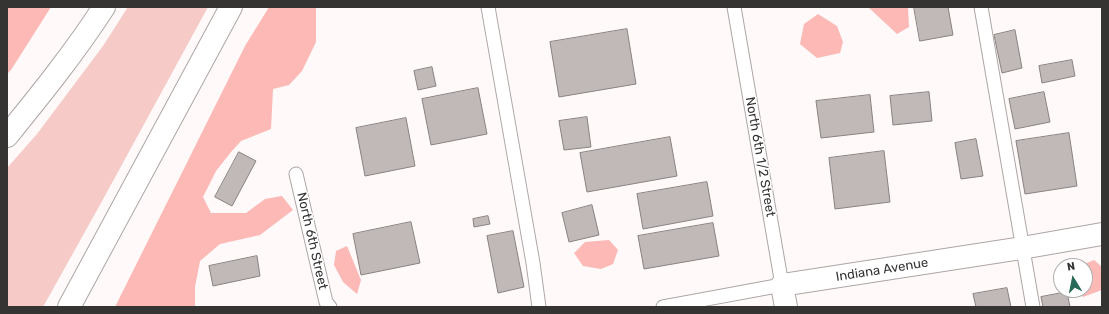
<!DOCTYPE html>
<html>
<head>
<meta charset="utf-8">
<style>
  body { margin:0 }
  #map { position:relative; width:1109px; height:314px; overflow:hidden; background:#fff9f9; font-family:Rubik,sans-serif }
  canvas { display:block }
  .frame { position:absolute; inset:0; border:8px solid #363333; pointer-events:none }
  .north { position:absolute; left:1053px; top:258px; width:40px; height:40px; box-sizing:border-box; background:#fff; border:1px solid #afadad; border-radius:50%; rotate:350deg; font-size:11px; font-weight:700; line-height:16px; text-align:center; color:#363333 }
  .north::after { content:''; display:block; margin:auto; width:14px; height:18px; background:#296a59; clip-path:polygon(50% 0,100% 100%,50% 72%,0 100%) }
</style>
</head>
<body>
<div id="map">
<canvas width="1109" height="314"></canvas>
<div class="frame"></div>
<div class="north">N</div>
</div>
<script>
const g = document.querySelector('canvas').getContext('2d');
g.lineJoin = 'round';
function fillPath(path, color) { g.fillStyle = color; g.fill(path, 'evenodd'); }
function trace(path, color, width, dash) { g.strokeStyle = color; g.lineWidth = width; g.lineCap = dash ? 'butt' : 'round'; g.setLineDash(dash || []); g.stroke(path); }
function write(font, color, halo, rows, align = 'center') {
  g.font = font + ' Rubik,sans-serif'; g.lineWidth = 3; g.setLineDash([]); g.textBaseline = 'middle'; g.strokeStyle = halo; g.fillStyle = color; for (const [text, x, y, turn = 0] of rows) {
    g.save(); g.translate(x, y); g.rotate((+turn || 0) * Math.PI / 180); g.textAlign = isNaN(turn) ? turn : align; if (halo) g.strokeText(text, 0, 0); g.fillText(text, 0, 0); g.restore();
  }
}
const green = new Path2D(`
  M128,7H208L101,203L43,307H7V168L37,134L103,46Z`);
const forest = new Path2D(`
  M7,7H51L11,70L7,74Z
  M269,7H316V42L302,71L289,85L273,89L271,129L241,141L231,152L216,171L203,197L211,213H246L265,199L282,196L293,210L260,235L220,244L200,261L195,287V307H115L245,46Z
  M868,7H908L909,27L897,34Z
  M818,14L837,26L843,42L840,53L817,58L800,44L804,24Z
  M609,240L618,250L613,264L601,269L583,266L574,253L585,242Z
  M347,246L361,280L357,294L343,282L334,265L336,251Z
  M1094,260L1102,267V290L1083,297L1076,290H1085V266H1079Z`);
const building = new Path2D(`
  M914,7H948L953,35L920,41Z
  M627,29L636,84L559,97L550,42Z
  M1015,30L1022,68L1002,73L994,35Z
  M1072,60L1075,76L1042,83L1039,66Z
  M432,67L436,86L418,90L414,71Z
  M478,88L487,134L431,145L422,99Z
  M929,92L932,121L893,125L890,96Z
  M1044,92L1050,122L1015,129L1009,99Z
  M870,95L874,132L821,138L816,101Z
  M587,117L591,147L564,150L559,121Z
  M406,118L415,166L365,176L356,128Z
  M1069,133L1077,186L1025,194L1016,141Z
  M670,137L677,176L587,192L580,153Z
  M976,139L983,176L961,179L955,143Z
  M884,151L890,202L835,209L829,158Z
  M239,152L256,161L232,206L215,197Z
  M707,182L713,216L643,229L637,194Z
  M592,205L599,235L569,242L562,213Z
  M488,216L490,224L474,227L473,219Z
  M411,222L420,263L361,275L353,234Z
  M713,223L719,256L644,269L638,236Z
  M513,231L524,287L498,293L487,236Z
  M257,256L260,276L213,286L209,266Z
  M1007,288L1011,307H976L973,294Z
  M1067,292L1070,307H1043L1041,297Z`);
const lane = new Path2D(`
  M488,7L533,263L539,307
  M981,7L1033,307
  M296,174L326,302L330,307
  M663,307L782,285L734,7`);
const street = new Path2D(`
  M786,307L782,285L1022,248L1102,234`);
const primary = new Path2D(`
  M7,136C41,94 75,52 104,7
  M69,307L231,7`);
const streetNames = [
  ["North 6th 1/2 Street",760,157,80],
  ["North 6th Street",312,241,77],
  ["Indiana Avenue",882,270,-9]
];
fillPath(green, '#f5cac7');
fillPath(forest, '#fcb9b5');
fillPath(building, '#c0b9b8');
trace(building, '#888281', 1);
trace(lane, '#ada6a5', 15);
trace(street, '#ada6a5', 24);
trace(primary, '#ada6a5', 24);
trace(lane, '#fff', 13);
trace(street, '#fff', 22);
trace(primary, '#fff', 22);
write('13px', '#363333', '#fff', streetNames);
</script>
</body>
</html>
